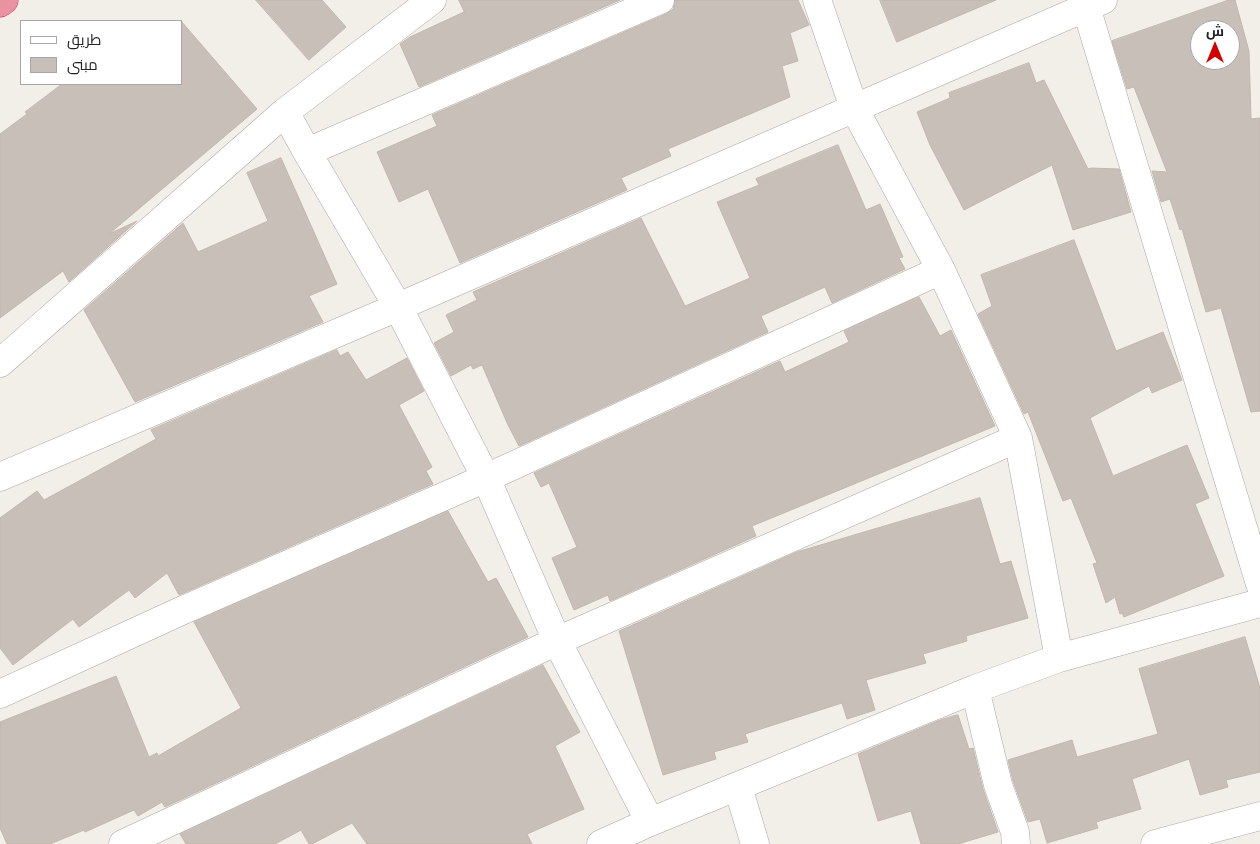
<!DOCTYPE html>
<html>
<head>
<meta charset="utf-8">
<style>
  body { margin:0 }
  #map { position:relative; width:1260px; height:844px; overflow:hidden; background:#f2efe9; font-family:Barlow,Cairo,sans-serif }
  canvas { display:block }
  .legend { position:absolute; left:20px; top:20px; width:162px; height:65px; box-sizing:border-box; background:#fff; border:1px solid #a7a7a7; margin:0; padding:6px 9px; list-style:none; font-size:15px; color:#222 }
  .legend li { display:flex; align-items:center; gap:10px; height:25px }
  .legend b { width:25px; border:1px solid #a7a7a7 }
  .north { position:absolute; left:1190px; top:20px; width:50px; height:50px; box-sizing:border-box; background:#fff; border:1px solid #a7a7a7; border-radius:50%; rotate:0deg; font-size:14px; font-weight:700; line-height:20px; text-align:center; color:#222 }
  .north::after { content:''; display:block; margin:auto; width:18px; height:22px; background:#d40000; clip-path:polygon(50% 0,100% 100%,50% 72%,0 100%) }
</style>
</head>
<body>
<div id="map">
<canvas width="1260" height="844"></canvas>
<ul class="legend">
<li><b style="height:6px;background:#fff"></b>طريق</li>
<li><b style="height:14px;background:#c7bfb8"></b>مبنى</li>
</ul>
<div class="north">ش</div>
</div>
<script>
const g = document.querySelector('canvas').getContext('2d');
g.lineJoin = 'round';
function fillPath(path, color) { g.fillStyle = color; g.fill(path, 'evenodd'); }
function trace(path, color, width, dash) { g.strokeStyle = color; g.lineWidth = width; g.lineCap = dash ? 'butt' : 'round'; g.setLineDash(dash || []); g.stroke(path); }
const building = new Path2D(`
  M256,0H322L346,27L309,60Z
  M459,0H620L419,87L400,44L410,37L464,12Z
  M675,0H798L809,25L790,33L798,61L782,66L790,97L668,149L671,156L621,178L627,190L460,263L428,189L399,202L377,152L437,126L432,115L666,14L673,9Z
  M880,0H996L897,42Z
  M1229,0H1235L1249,51L1251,119L1260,118V411L1251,412L1221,308L1206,312L1182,229L1180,230L1170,199L1161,202L1152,171L1167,172L1134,87L1127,89L1112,41ZM1200,30H1230V60H1200Z
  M181,21L257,109L109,234L137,221L69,282L63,271L0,318V134L27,114L25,112L62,84H181Z
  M1029,63L1036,83L1044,80L1088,169L1091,168L1119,169L1131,212L1073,230L1052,165L964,210L930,145L917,112L950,98L949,93Z
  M838,145L866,210L880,204L903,257L899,258L905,269L832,303L825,287L761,316L768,332L519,446L508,425L482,365L473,369L471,365L451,376L434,343L454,332L446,315L477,300L473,292L641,218L685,306L750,278L717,202L759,185L756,179Z
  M281,158L337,284L309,296L323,322L135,402L84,310L183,223L198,252L268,221L247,173Z
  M1074,240L1116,351L1163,332L1182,380L1152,393L1149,386L1090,418L1113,476L1187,445L1209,498L1195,504L1224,576L1124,617L1122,613L1120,614L1115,597L1106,603L1093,564L1097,563L1071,498L1063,501L1028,412L1024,414L978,314L992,306L981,275Z
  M919,297L940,336L951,330L995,426L752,526L756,536L610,601L608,595L574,610L552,558L577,547L549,483L541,487L534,473L780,361L785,372L849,342L844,331Z
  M337,350L340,356L348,352L366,380L407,358L424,391L399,405L432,467L426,471L433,484L179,595L167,573L135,598L129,590L79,627L73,619L13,665L0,648V518L37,491L44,500L156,439L151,430Z
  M980,498L1000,564L1011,561L1028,618L966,636L967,641L923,654L926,663L866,680L875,710L847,719L842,703L745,734L748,742L714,752L716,759L663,775L619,631L797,552Z
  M448,511L488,582L496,578L528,637L165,807L162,802L138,816L134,810L85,832L84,830L50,844H7L0,828V722L116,676L149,757L157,753L158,756L241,708L194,622Z
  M1245,637L1260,688V772L1226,780L1228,787L1200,795L1189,759L1132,779L1141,809L1096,822L1098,828L1047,843L1040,819L1028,822L1013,781L1008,760L1072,740L1077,757L1158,734L1139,669Z
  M543,665L580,732L555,746L584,809L527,834L532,844H367L352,823L312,844H309L301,830L275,844H186L180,834Z
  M958,715L969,749L973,748L983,789L998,832L958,844H921L911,811L878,821L858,754L940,720Z`);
const minor = new Path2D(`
  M817,0L854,108L941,270L1018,438L1059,658
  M1083,0L1086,7L1260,584
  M285,112L307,152L398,307L486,478L557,641L650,822
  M307,152L660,0
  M0,363L285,112L432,0
  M0,477L398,307L1103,0
  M975,689L998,785L1015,832L1016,844
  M0,694L181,611L486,478L941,270
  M738,787L755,844
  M123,844L557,641L1018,438
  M601,844L650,822L975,689L1059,658L1260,603
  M1155,844L1260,816`);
const highway = new Path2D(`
  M0,3L4,0`);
fillPath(building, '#c7bfb8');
trace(building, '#c4b6ab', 1);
trace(minor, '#a9a9a9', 29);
trace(highway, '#dc2a67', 29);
trace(minor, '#fff', 28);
trace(highway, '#e892a2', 28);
</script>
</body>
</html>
